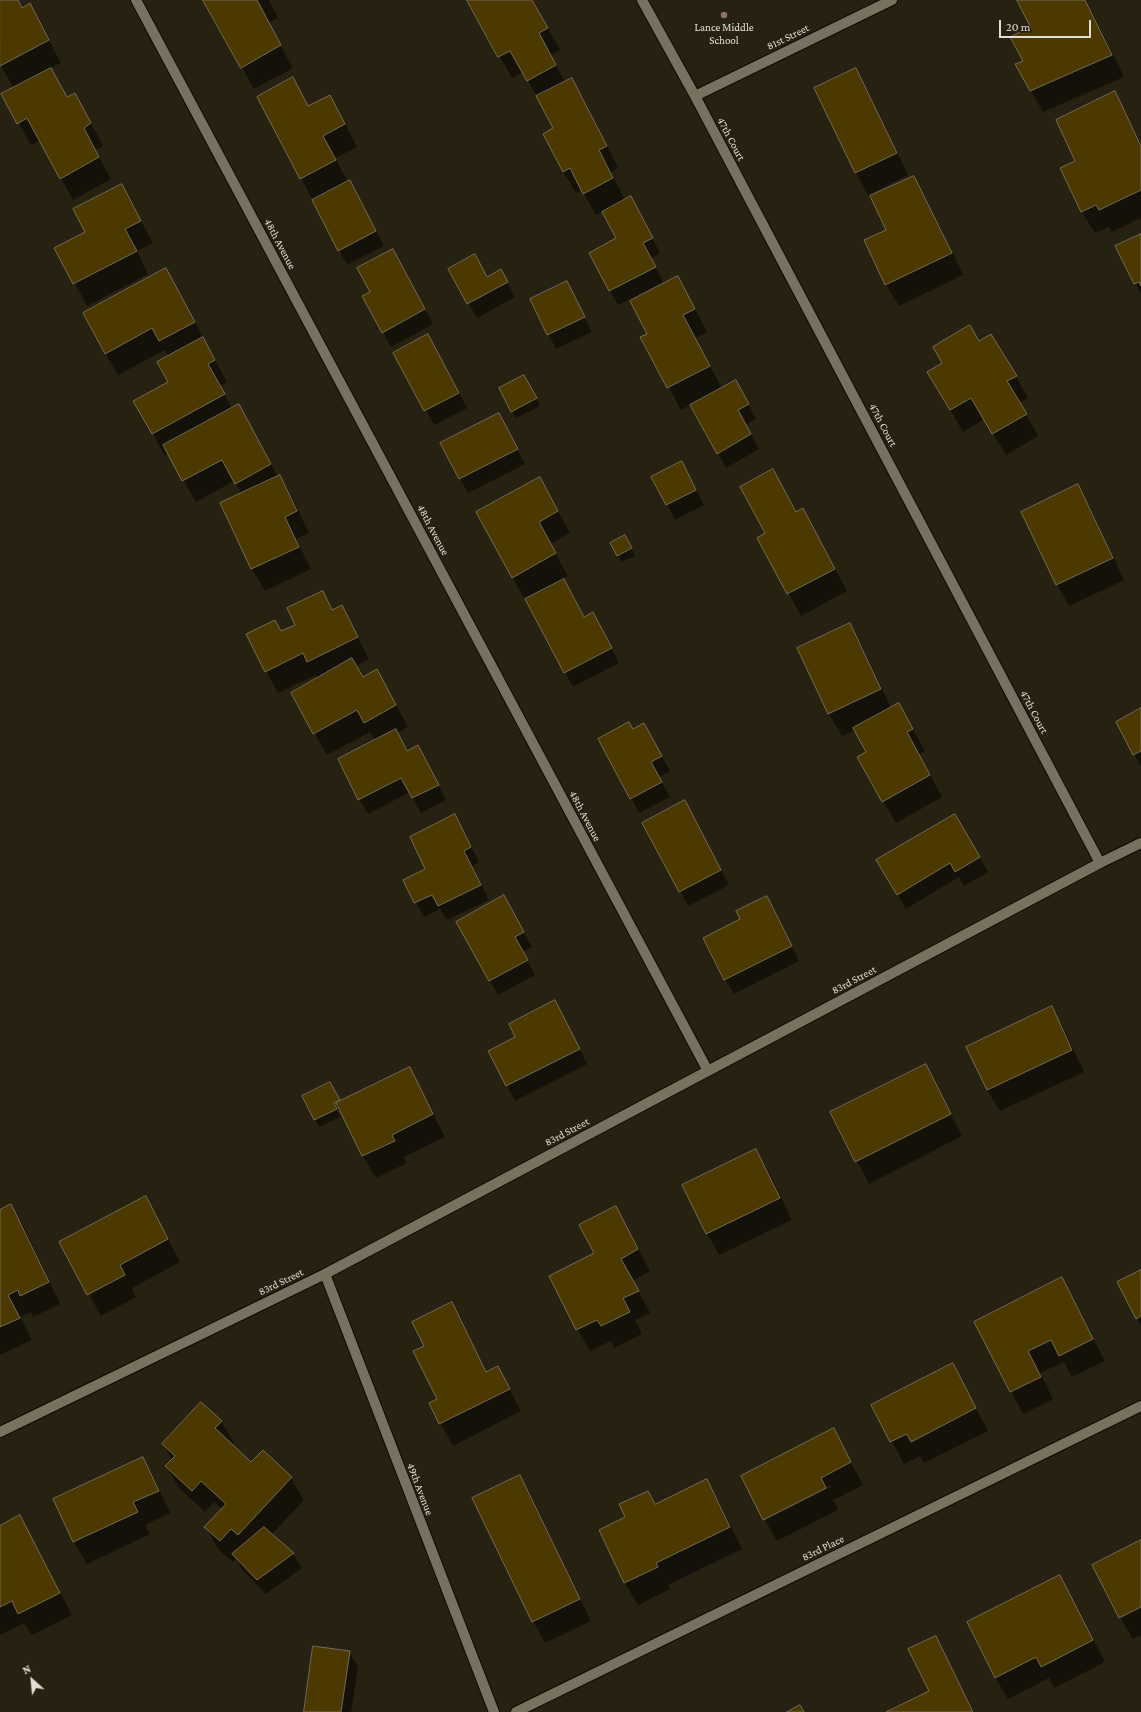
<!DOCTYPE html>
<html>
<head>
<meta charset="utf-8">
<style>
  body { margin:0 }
  #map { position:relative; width:1141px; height:1712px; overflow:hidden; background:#272112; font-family:"Crimson Pro",serif }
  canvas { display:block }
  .north { position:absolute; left:12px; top:1660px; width:40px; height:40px; -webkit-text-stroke:3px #272112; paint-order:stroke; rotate:333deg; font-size:11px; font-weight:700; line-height:16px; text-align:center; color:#e1ddd3 }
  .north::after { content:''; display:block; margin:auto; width:14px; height:18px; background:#e1ddd3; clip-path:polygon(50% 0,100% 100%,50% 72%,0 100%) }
  .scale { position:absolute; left:999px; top:20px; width:92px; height:18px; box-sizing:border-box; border:2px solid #e1ddd3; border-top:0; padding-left:5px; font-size:12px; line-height:14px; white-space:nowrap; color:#e1ddd3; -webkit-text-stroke:3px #272112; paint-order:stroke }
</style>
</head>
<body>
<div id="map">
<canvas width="1141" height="1712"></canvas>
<div class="north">N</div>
<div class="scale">20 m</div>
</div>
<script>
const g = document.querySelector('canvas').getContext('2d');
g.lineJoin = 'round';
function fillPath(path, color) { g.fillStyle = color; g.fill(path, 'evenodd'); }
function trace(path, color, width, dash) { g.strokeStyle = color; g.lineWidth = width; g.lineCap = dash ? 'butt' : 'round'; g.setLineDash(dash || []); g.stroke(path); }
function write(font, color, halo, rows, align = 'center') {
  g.font = font + ' "Crimson Pro",serif'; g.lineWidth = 4; g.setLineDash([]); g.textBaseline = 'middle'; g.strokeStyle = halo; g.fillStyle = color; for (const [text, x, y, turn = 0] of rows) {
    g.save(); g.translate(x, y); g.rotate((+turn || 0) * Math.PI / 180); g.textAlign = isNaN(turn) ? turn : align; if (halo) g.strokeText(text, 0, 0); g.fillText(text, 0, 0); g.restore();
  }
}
const shadow = new Path2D(`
  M0,0H18L22,9L30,5L61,63L50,68L67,98L87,116L103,146L95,150L111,179L73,200L40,140L31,145L3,95L14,89L0,64Z
  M204,0H269L278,18L268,23L293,68L254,89Z
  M468,0H532L560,50L550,56L565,82L572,79L585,101L618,168L611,172L625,200L639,212L660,253L651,258L663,282L618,305L590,254L618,239L603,212L596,215L582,190L576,193L563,172L554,129L540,102L523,72L512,78Z
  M1018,0H1086L1124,77L1043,112L1031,91L1024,62L1031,28Z
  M855,69L868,91L908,175L868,195L856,173L815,88Z
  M293,79L309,107L342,118L357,147L335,158L348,182L350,181L358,196L384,246L347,265L258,97Z
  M1115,93L1141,143V218L1112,232L1109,227L1095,233L1082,212L1062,168L1076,161Z
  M913,177L926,199L963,275L899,306L886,285L865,241L887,230Z
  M121,185L153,243L137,251L148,274L87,306L56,248L86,232Z
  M1141,235V294L1117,246Z
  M401,265L433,324L391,347L383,332L371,292Z
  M166,269L227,382L220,386L232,409L251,427L278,477L280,476L292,498L309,533L296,539L311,569L265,591L252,569L221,504L242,494L234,481L196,502L168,454L165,456L135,401L169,382V357L165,350L118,375L105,353Z
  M449,269L487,278L501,271L515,297L477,318Z
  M567,283L592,332L556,349L531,300Z
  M690,299L707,332L695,338L722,388L744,396L756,419L746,425L759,449L726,468L691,405L681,410L642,338L649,334Z
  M979,342L1016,376L1028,398L1019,403L1038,436L1006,455L984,419L963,432L941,394Z
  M436,350L467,408L434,425L395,353Z
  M528,383L540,406L516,418L512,411Z
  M499,414L525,464L468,493L441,444Z
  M682,462L704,505L675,520L653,477Z
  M540,478L570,533L550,544L568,576L563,578L585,618L601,628L619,663L573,687L526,598L525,599L512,577Z
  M1077,486L1090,507L1124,580L1069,606L1057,584Z
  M796,513L815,531L847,591L801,616L758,538Z
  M629,543L635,556L622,562L618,555Z
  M322,592L333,611L342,607L369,659L356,666L363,678L389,692L408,727L397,733L407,752L426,761L446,800L421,813L410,792L368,814L359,799L375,741L370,732L327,755L292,693L318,679L316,675L278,693L266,671L281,632L296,625Z
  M849,624L862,646L891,708L899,704L925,751L919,754L942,797L896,823L883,801L867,753L855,730L842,736L829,714L798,649Z
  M1141,709V767L1117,722Z
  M633,730L652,739L670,771L659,777L670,797L639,813L631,798Z
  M954,815L988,872L964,886L959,877L906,909L878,861Z
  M455,816L479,862L472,866L489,900L447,920L440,909L424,917L404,880L427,869Z
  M693,816L729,885L688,906L680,891Z
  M503,897L532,947L523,952L535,975L498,995L457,922Z
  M775,911L799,961L734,994L725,979Z
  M555,1002L587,1064L515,1101L490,1052L516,1038Z
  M1051,1008L1064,1029L1084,1072L1000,1111L987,1090Z
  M925,1066L962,1136L869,1184L831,1112Z
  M410,1069L445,1137L404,1157L407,1163L376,1178L363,1156L340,1109L337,1111L340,1117L319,1127L303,1096L330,1084L340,1102Z
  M756,1150L769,1172L792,1220L719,1255L707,1233Z
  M11,1206L24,1227L60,1304L33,1317L31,1312L20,1317L32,1340L0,1355V1211Z
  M616,1207L650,1271L633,1281L650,1313L635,1320L642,1334L614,1348L611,1341L590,1351L577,1329L596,1253Z
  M158,1220L180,1262L132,1288L136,1297L101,1316L61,1242Z
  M1141,1271V1326L1137,1318Z
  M1061,1278L1105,1361L1072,1377L1064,1362L1040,1373L1053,1399L1023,1414L975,1322Z
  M451,1304L487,1373L498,1367L521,1411L453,1446L430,1404L438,1400L425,1346Z
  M953,1365L988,1431L924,1463L920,1456L904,1464L872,1405Z
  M221,1421L234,1443L232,1445L252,1463L263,1451L291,1478L304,1500L271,1535L293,1554L302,1568L266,1594L242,1569L236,1559L233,1562L218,1549L206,1527L222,1509L214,1502L205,1512L179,1488L166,1466L172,1460L163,1444Z
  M833,1429L863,1485L833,1500L838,1510L777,1541L765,1520L831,1487L830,1485L764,1519Z
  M143,1458L155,1480L170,1513L145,1525L150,1534L87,1564L74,1542L54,1499Z
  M519,1476L532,1498L591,1621L545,1643L533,1621Z
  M707,1480L719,1502L742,1549L668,1585L670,1589L638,1605L625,1583L601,1530Z
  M20,1516L72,1615L32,1635L24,1623L0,1635V1527Z
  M1141,1541V1635L1133,1639L1120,1617Z
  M1060,1576L1105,1662L1054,1688L1049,1678L1008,1699L995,1677Z
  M935,1637L974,1712H889L931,1691Z
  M349,1652L358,1667L351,1712H305Z`);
const building = new Path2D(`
  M0,0H18L22,8L30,3L49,40L0,66Z
  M203,0H257L281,45L241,68Z
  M467,0H532L548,28L539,33L556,65L527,81L510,51L498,57Z
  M1017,0H1085L1112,55L1030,91L1015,64L1023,61L1010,37L1030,27Z
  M51,68L67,97L75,93L91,123L84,128L99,157L60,179L27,118L17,124L1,94Z
  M856,68L897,153L855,173L814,88Z
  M293,77L308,106L330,95L345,124L323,136L336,160L300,179L257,97Z
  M572,78L607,146L599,150L613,178L583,194L570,168L563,172L543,134L553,128L536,96Z
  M1115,91L1141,146V190L1099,210L1096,205L1081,212L1060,168L1075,161L1056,120Z
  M914,176L952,253L885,285L864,240L886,230L870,196Z
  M350,180L376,231L338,251L312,200Z
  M122,184L141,221L125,229L137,251L73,284L54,248L85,232L73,209Z
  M631,196L653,238L643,243L656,267L609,291L589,253L616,238L602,212Z
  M1141,234V286L1139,282L1134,284L1115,246Z
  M393,249L425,309L382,333L362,296L370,292L357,268Z
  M475,254L487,277L501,269L508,282L467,304L448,269Z
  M166,268L195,322L159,341L152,328L105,354L83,313Z
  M678,276L695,309L683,315L710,366L667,388L640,337L647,334L630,301Z
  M567,281L585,317L547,335L530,299Z
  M970,325L979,341L991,334L1017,376L1007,381L1027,414L992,434L971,398L950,410L927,372L942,363L933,347Z
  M428,334L459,393L424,411L393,353Z
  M203,337L215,360L208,364L225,394L152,434L133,401L168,382L157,362Z
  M524,375L537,398L511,412L499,388Z
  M736,380L749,404L738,410L751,434L717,454L690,405Z
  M239,404L271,464L235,484L222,460L182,481L163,445Z
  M499,413L518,449L459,479L440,443Z
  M682,461L696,490L666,505L651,477Z
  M773,469L796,512L803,508L835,569L787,594L757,538L765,533L740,487Z
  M280,475L297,511L285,517L299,547L251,569L220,503Z
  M540,477L558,511L539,522L556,553L512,578L476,512Z
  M1078,484L1113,558L1056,585L1021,512Z
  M625,535L632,548L617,556L610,543Z
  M564,579L584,617L593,612L612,648L564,673L525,599Z
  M323,591L332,610L342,605L358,637L307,662L303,653L265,672L246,634L275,620L281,631L295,625L287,608Z
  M850,623L881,689L828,714L797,648Z
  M352,658L363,677L377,669L396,705L364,723L357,710L313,734L291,693Z
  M899,703L913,729L907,732L930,775L882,802L857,757L866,752L853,728Z
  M1141,708V751L1133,755L1116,722Z
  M629,722L633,729L644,723L662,756L651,762L662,782L630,799L598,739Z
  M396,729L407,751L418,745L439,785L412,798L401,778L358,800L338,759Z
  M685,800L721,870L679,892L642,823Z
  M455,814L471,847L464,851L481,885L438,906L432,895L414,903L403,880L425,869L410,837Z
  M955,814L980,857L955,872L950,863L897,895L876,860Z
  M504,895L524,932L515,937L528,960L489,981L456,922Z
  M767,896L792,946L724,980L703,938L740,919L736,911Z
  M555,1000L580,1049L506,1086L488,1051L515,1037L509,1024Z
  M1052,1006L1072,1050L987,1090L966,1047Z
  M926,1064L951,1114L855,1162L830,1112Z
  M410,1067L433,1114L392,1135L395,1141L362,1156L336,1103Z
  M330,1082L340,1100L334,1103L337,1109L314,1120L302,1096Z
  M756,1149L780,1198L706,1234L682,1185Z
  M146,1196L168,1239L120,1265L125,1275L87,1295L59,1242Z
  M11,1204L49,1282L20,1296L18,1290L8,1295L20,1318L0,1327V1210Z
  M616,1206L638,1249L621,1259L639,1291L623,1298L630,1312L601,1326L597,1320L576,1330L549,1276L594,1253L579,1225Z
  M1141,1270V1316L1136,1319L1117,1282Z
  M1062,1277L1093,1339L1059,1356L1051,1340L1028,1351L1041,1377L1010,1392L974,1322Z
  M452,1302L486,1372L498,1366L510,1389L439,1424L429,1403L437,1399L413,1351L424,1346L412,1322Z
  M953,1363L976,1408L911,1442L907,1434L890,1442L871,1405Z
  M201,1402L222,1421L215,1428L251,1462L263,1450L292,1477L238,1535L231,1529L220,1541L204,1527L226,1504L201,1481L192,1491L165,1466L175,1456L162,1444Z
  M834,1428L851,1462L821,1478L826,1488L763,1520L741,1476Z
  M143,1457L159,1491L133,1502L138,1512L73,1542L53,1499Z
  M520,1475L580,1599L532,1622L472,1498Z
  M707,1479L730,1527L656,1563L658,1567L624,1583L599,1530L625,1517L619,1504L648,1491L655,1504Z
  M20,1515L60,1593L18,1614L12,1601L0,1607V1526Z
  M264,1527L294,1553L257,1580L232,1554Z
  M1141,1540V1607L1119,1618L1092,1565Z
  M1060,1575L1093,1640L1041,1667L1036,1657L995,1678L967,1622Z
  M936,1636L973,1712H886L929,1691L908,1649Z
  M313,1646L350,1651L341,1712H304Z
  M800,1705L804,1712H787Z`);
const minor = new Path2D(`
  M136,0L708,1071
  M642,0L695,96L1100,863
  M695,96L892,0
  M325,1274L494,1712
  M0,1432L325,1274L1100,863L1141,843
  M516,1712L1141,1406`);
const markers = [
  [724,15,4,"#8d6e63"]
];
const poiNames = [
  ["Lance Middle",724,28],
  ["School",724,41]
];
const streetNames = [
  ["81st Street",788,37,-26],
  ["47th Court",731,139,62],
  ["48th Avenue",280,244,62],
  ["47th Court",883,425,62],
  ["48th Avenue",433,530,62],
  ["47th Court",1034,712,62],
  ["48th Avenue",585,816,62],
  ["83rd Street",854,980,-28],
  ["83rd Street",567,1132,-28],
  ["83rd Street",281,1282,-26],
  ["49th Avenue",420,1489,69],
  ["83rd Place",823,1548,-26]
];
fillPath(shadow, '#0007');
fillPath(building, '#4c3900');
trace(building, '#726b59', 1);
trace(minor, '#100a01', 12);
trace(minor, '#78715f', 10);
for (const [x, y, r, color] of markers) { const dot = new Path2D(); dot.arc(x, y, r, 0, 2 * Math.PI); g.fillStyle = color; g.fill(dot); trace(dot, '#272112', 1.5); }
write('11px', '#e1ddd3', '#272112', poiNames);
write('11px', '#e1ddd3', '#272112', streetNames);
</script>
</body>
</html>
